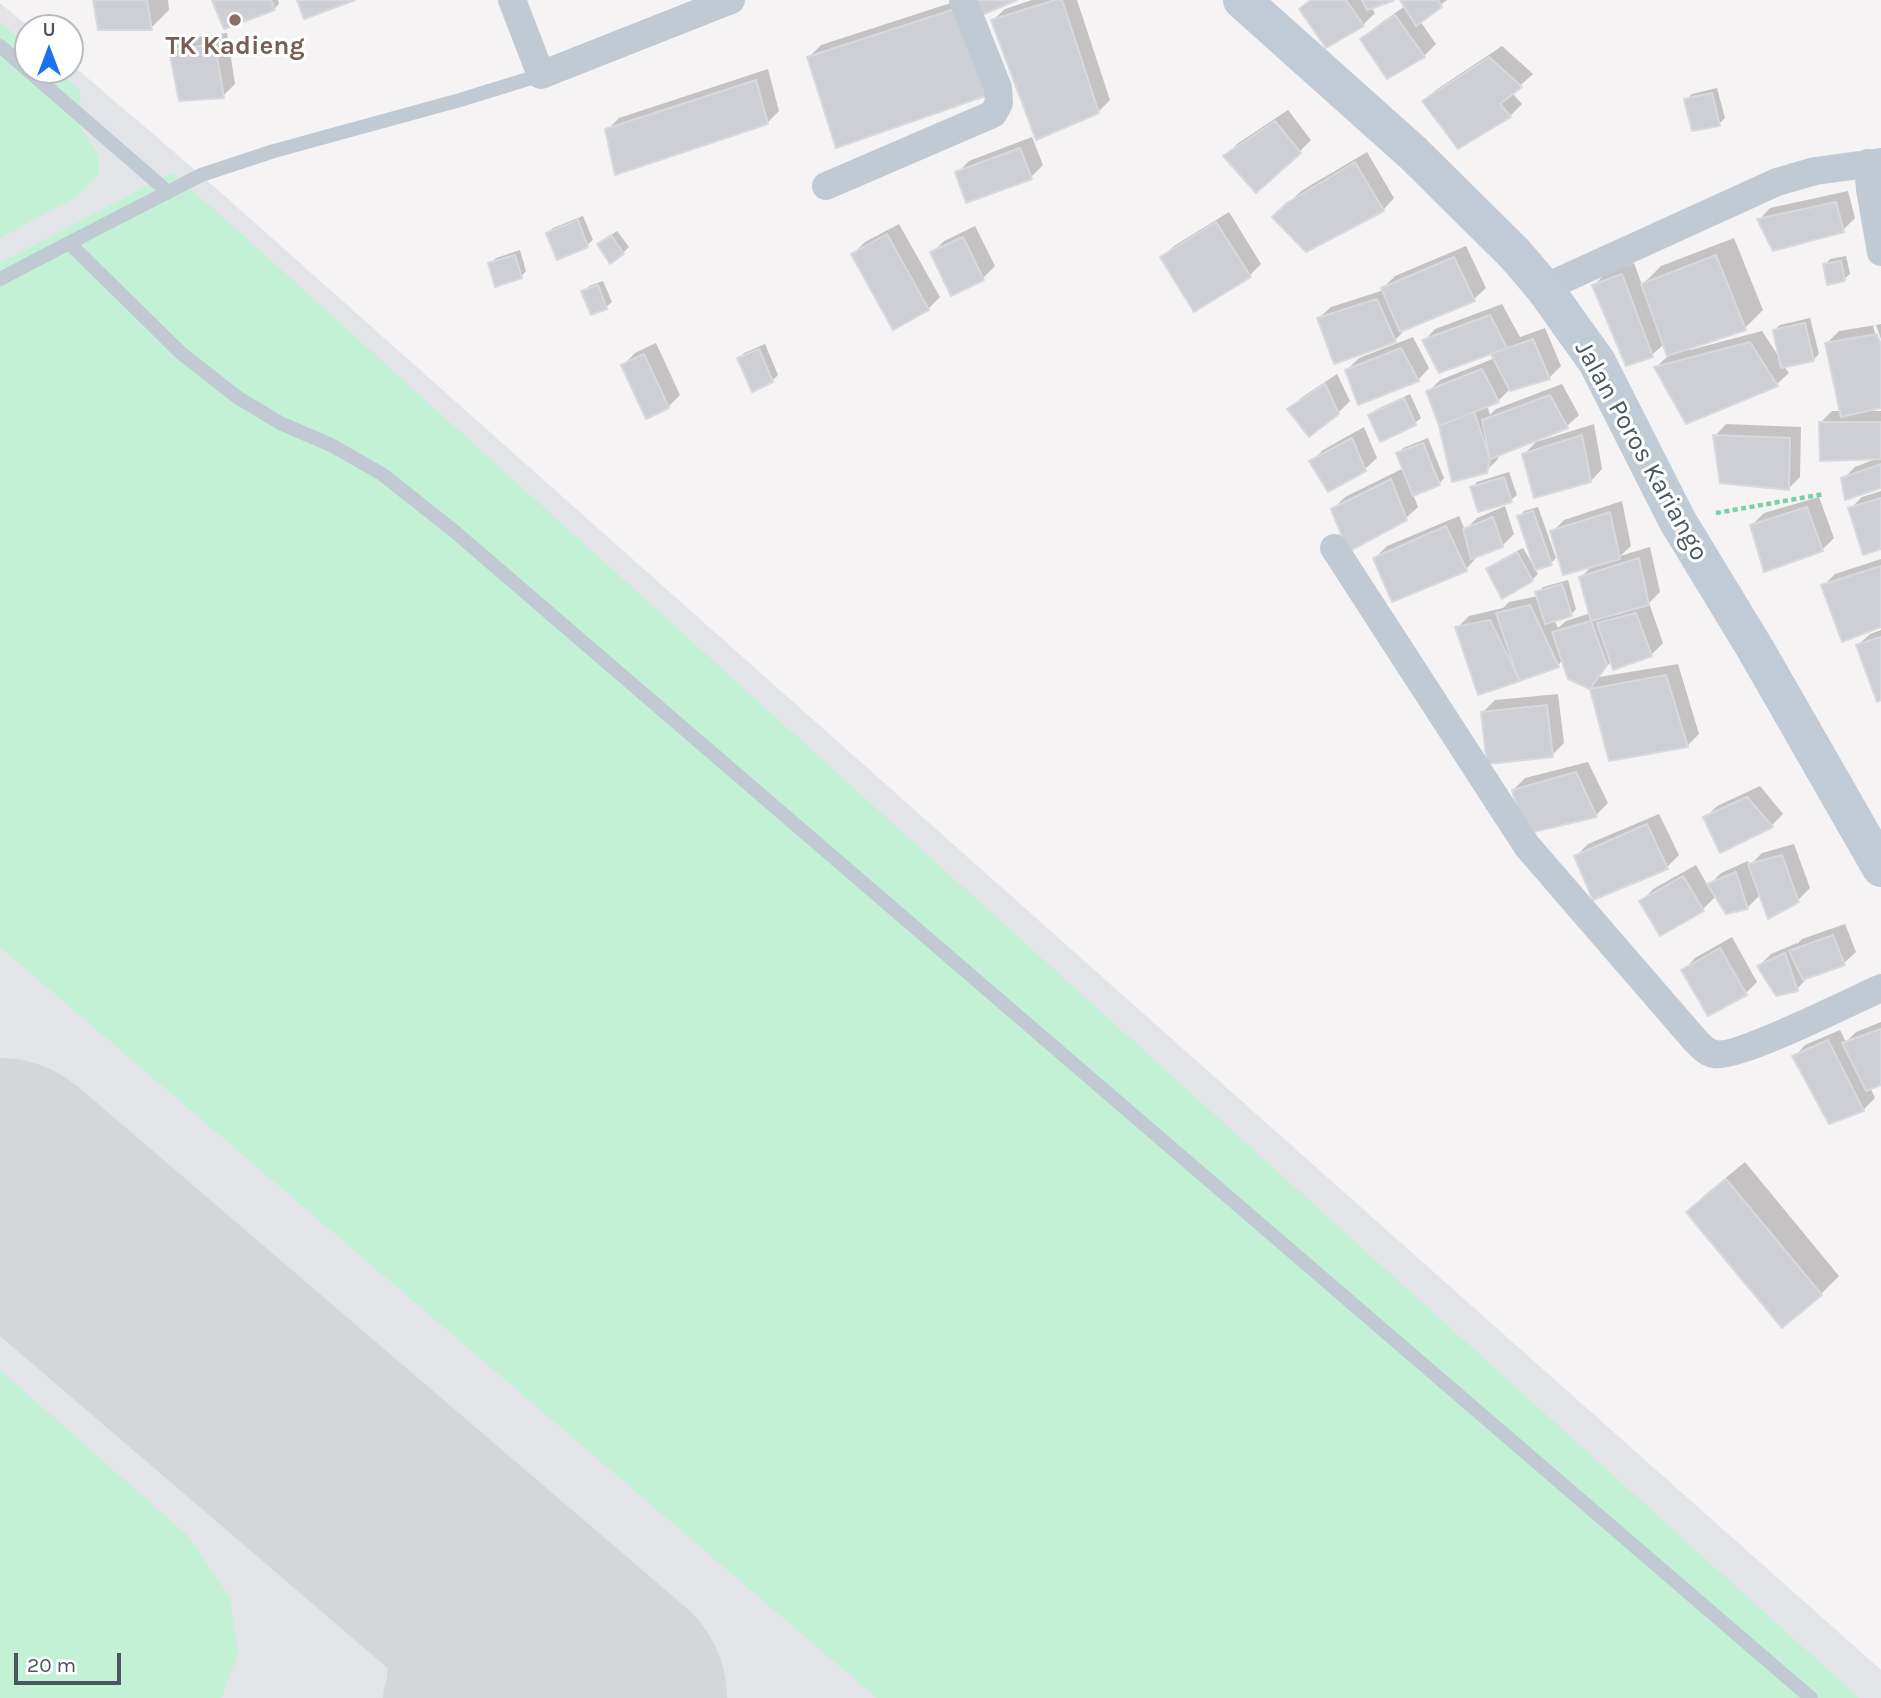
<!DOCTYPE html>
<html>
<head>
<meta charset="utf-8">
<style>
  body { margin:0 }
  #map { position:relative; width:1881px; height:1698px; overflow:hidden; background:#f5f3f3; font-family:Karla,sans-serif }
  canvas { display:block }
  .north { position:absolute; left:14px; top:14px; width:70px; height:70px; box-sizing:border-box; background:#fff; border:2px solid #b7bbc0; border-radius:50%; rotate:0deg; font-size:19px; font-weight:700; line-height:28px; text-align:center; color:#4a5661 }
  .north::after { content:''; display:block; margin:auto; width:24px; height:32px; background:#1a73e8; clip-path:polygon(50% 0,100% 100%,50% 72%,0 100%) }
  .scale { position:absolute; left:14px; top:1653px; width:107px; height:32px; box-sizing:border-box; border:4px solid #4a5661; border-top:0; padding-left:9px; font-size:21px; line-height:24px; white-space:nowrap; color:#4a5661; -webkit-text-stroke:5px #fff; paint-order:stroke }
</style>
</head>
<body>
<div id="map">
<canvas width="1881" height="1698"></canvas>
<div class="north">U</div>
<div class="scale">20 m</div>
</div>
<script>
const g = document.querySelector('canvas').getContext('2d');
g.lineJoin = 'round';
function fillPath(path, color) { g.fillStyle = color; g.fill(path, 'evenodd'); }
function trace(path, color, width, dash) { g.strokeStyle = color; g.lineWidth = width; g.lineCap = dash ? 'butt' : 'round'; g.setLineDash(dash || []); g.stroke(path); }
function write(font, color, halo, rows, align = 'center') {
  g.font = font + ' Karla,sans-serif'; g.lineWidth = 6; g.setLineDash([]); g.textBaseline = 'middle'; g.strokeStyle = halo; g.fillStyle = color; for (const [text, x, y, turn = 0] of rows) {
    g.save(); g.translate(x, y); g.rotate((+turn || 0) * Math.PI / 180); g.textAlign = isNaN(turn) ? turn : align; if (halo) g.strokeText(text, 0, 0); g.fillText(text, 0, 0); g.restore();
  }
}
const airport = new Path2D(`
  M0,3L30,28H28V70H70V63L201,175L1881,1670V1698H0Z`);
const green = new Path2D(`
  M0,22L28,46V70H57L80,90L82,130L99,156V174L76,197L0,238Z
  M172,173L235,228L1859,1698H877L0,947V263Z
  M0,1370L188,1536L230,1598L238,1654L221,1698H0Z`);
const shadow = new Path2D(`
  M95,0H168L169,10L151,28Z
  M214,0H278L279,4L274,9Z
  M960,0H1012L809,57L821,45Z
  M1032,0H1077L1110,100L1098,112L993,20L1005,9Z
  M1310,0H1390L1371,7L1375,13L1363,25L1301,9Z
  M1402,0H1447L1420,21L1436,44L1424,56L1362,40L1374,28L1405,6Z
  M227,33L235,84L223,96L171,51L183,39Z
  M1502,46L1533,74L1512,93L1522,104L1510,116L1424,102L1436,90Z
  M768,69L779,111L767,123L607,130L619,118Z
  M1717,88L1725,118L1719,124L1686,100L1692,94Z
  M1288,110L1311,140L1300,151L1226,156L1237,144Z
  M1032,137L1043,165L1031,177L957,173L969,161Z
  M1367,152L1394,198L1383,210L1275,217L1301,191Z
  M1848,191L1855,218L1843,230L1759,220L1770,208Z
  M1229,212L1261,264L1249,276L1162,257L1174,246Z
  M583,216L593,240L587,245L548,233L553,228Z
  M899,224L940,297L928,309L853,254L865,242Z
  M975,226L995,266L983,278L952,293L932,253L944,241Z
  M617,231L629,247L623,253L605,239Z
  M1734,238L1763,310L1745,328L1689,347L1690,350L1762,331L1781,360L1774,330L1780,325L1810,318L1819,354L1813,360L1784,366L1789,373L1777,384L1656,367L1668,356L1664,344L1652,355L1594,285L1606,273L1634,263L1642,285L1661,266Z
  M1466,246L1486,288L1474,299L1407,328L1395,340L1335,362L1319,318L1331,307L1384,290L1383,288L1395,276Z
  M520,250L526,271L521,277L490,263L496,258Z
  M1846,256L1850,274L1844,279L1825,265L1830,259Z
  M603,281L612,302L606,307L583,292L589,286Z
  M1502,304L1520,337L1545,328L1561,366L1549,378L1510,389L1498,401L1487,405L1490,415L1496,409L1562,384L1579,415L1567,426L1499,453L1498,459L1486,471L1440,426L1428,392L1440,380L1495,358L1492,352L1424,341L1435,329Z
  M1881,324V339L1876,325Z
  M1876,325L1873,326L1881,351V406L1866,411H1881V486L1843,479L1855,467L1878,458L1820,423L1832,411H1842L1827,343L1839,331Z
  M1413,337L1429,368L1418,380L1347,370L1359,358Z
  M656,343L680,395L668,407L623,365L635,353Z
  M765,344L778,375L772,381L739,359L744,353Z
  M1337,374L1350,401L1338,413L1289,410L1301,398Z
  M1410,394L1421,418L1415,423L1370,416L1375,410Z
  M1594,424L1602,469L1591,481L1524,454L1536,442Z
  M1726,424L1801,427L1800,477L1788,489L1715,436Z
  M1364,427L1377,458L1365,469L1311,462L1323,450Z
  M1428,438L1444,478L1439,484L1413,494L1418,507L1406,518L1333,509L1345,497L1404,468L1398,454L1403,448Z
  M1509,472L1517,495L1511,500L1472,488L1477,482Z
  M1881,491V547L1850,509L1862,497Z
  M1819,497L1834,538L1822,550L1752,525L1764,513Z
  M1622,501L1631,546L1620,556L1650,547L1660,592L1649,603L1663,643L1651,655L1611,661L1599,677L1678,664L1699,734L1687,746L1610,759L1591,687L1563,660L1558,665L1479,693L1457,628L1469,616L1503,608L1509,602L1538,596L1537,593L1543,587L1568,580L1576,609L1571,615L1554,620L1558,628L1566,621L1591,613L1581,577L1593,565L1552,532L1564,520Z
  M1505,506L1514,534L1502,546L1476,555L1477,557L1466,569L1375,558L1387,546L1459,516L1465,530L1477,518Z
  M1538,507L1556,558L1551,563L1519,517L1524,511Z
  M1523,548L1538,574L1532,580L1503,597L1488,570L1493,564Z
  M1881,559V625L1823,586L1835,574Z
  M1881,630V698L1858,645L1870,634Z
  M1558,694L1564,743L1552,755L1483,712L1495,700Z
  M1588,762L1608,803L1596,815L1513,790L1525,778Z
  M1760,786L1783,814L1772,825L1705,818L1717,806Z
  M1659,814L1679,855L1667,867L1576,856L1588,844Z
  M1794,844L1810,888L1798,900L1761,894L1747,908L1717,895L1703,909L1642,901L1653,889L1696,865L1708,886L1721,873L1748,861L1749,866L1762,853Z
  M1845,924L1856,952L1844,963L1809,976L1797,989L1759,966L1771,954L1797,943V944L1802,939Z
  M1732,937L1757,982L1745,994L1684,970L1695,958Z
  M1881,1022V1083L1870,1087L1875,1098L1863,1110L1794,1057L1805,1045L1840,1030L1846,1042L1856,1032Z
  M1745,1162L1839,1276L1821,1294L1782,1325L1688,1212L1706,1194Z`);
const taxiway = new Path2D(`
  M431,1698L434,1690L441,1620L438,1553`);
const runway = new Path2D(`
  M0,1178L607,1698`);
const building = new Path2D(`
  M93,0H147L152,30H98Z
  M212,0H271L275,10L224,29Z
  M297,0H355L304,19Z
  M973,0H1017L977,17Z
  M1055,0H1062L1099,113L1036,140L991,20Z
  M1311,0H1346L1364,26L1326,48L1299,9Z
  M1362,0H1392L1393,1L1367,10Z
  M1400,0H1438L1442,7L1416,26Z
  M958,8L988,95L836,148L807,57Z
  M1395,15L1425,57L1387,79L1360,39Z
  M215,44L224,98L179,101L169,50Z
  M1489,57L1522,87L1500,104L1511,117L1458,149L1422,101Z
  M756,80L768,124L615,175L605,129Z
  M1712,93L1720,126L1692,131L1684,99Z
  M1275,121L1301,153L1256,193L1223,156Z
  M1020,148L1032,179L966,203L955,172Z
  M1355,162L1384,211L1306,252L1272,217L1287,203Z
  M1836,202L1844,232L1773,251L1757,219Z
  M578,220L588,247L557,260L546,233Z
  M1216,222L1251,277L1194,312L1160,257Z
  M887,234L929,310L893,330L851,254Z
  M611,235L624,254L610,264L597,244Z
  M963,237L984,280L951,296L930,252Z
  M515,255L522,278L495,287L488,263Z
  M1716,255L1746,330L1667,356L1641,284Z
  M1454,257L1475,301L1400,332L1381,288Z
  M1841,261L1845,281L1827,285L1823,264Z
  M1622,274L1653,357L1626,366L1592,285Z
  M598,285L607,309L591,315L581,291Z
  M1377,299L1396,342L1334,364L1317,318Z
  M1490,315L1507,348L1439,373L1422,340Z
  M1805,323L1814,361L1781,368L1773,330Z
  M1877,334L1881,345V408L1841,417L1825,343Z
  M1533,339L1550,379L1510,391L1491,354Z
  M1750,342L1778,386L1686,424L1654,367Z
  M1401,348L1419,381L1358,405L1345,370Z
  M759,349L773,382L752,392L737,358Z
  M644,354L669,408L646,419L621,365Z
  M1482,369L1499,402L1439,426L1426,391Z
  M1325,384L1339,414L1309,437L1287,409Z
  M1550,395L1568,428L1490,459L1482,420Z
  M1404,398L1416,425L1380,442L1368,415Z
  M1474,412L1490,459L1487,473L1452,482L1439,426Z
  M1819,422H1881V459L1820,461Z
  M1582,435L1591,482L1534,498L1522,454Z
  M1713,435L1790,438L1789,490L1720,483Z
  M1352,438L1366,471L1328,492L1309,461Z
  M1423,443L1440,485L1413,496L1396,453Z
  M1881,464V488L1845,500L1841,478Z
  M1504,477L1512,502L1478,512L1470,487Z
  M1391,479L1407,520L1348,552L1331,509Z
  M1881,498V549L1863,555L1848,508Z
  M1807,507L1823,551L1764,572L1750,525Z
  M1533,511L1552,565L1535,570L1517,516Z
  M1610,512L1620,559L1563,575L1550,531Z
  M1493,517L1503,547L1471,559L1463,529Z
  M1446,526L1467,571L1392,602L1373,558Z
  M1517,552L1533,581L1502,599L1486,569Z
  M1639,558L1649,605L1591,621L1579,577Z
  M1881,566V627L1842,642L1821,585Z
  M1562,584L1572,616L1545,624L1535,592Z
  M1530,605L1559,667L1519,681L1496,613Z
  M1636,613L1652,656L1613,670L1597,623Z
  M1490,620L1520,681L1478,695L1455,627Z
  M1591,621L1607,665L1590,689L1568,679L1552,632Z
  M1881,637V700L1877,702L1856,645Z
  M1666,675L1688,747L1609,761L1590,689Z
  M1547,705L1553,757L1487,764L1481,712Z
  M1576,772L1597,817L1524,834L1512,790Z
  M1747,797L1773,827L1720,853L1703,817Z
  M1647,824L1668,869L1593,900L1574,856Z
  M1782,855L1799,902L1768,919L1748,864Z
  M1736,872L1748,909L1726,914L1707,884Z
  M1683,876L1704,911L1660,936L1639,901Z
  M1833,935L1845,965L1803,980L1789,951Z
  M1720,948L1747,995L1708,1016L1681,970Z
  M1785,953L1798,991L1776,996L1757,966Z
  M1881,1029V1085L1866,1091L1842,1043Z
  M1828,1040L1864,1111L1829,1124L1792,1056Z
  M1726,1179L1822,1295L1782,1328L1686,1212Z`);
const path = new Path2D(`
  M1716,513L1824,494`);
const service = new Path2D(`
  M0,46L168,192
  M69,243L201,175L274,151L460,100L541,75
  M0,279L69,243L181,353L237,397L280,423L331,445L382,474L454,531L1811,1698`);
const minor = new Path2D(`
  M512,0L541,75L731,0
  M1868,163L1870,189L1881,252
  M826,186L993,114L999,103L998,88L963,0
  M1544,288L1777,182L1815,171L1881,162
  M1334,548L1527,846L1694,1039C1700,1045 1706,1053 1715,1054C1737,1059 1854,1000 1881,988`);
const secondary = new Path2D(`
  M1242,0L1413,153L1515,254L1544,288L1597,362L1677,520L1756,650L1881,868`);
const markers = [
  [235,20,7,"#8d6e63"]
];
const educationNames = [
  ["TK Kadieng",235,47]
];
const streetNames = [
  ["Jalan Poros Kariango",1641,451,61]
];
fillPath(airport, '#e2e4e7');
fillPath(green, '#c3f1d5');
fillPath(shadow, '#0003');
trace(taxiway, '#d5d6d8', 96);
trace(runway, '#d5d6d8', 240);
fillPath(building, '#cdcfd5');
trace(building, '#d7d9de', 2);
trace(path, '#7ad0a6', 4.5, [5, 3.5]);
trace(service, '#c1cad2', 14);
trace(minor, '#c1cad2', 28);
trace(secondary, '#c1cbd6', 38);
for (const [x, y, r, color] of markers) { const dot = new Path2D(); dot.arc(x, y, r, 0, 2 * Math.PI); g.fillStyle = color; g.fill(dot); trace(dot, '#fff', 2.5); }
write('bold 26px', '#785e54', '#fff', educationNames);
write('26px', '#4a5661', '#fff', streetNames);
</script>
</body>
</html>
